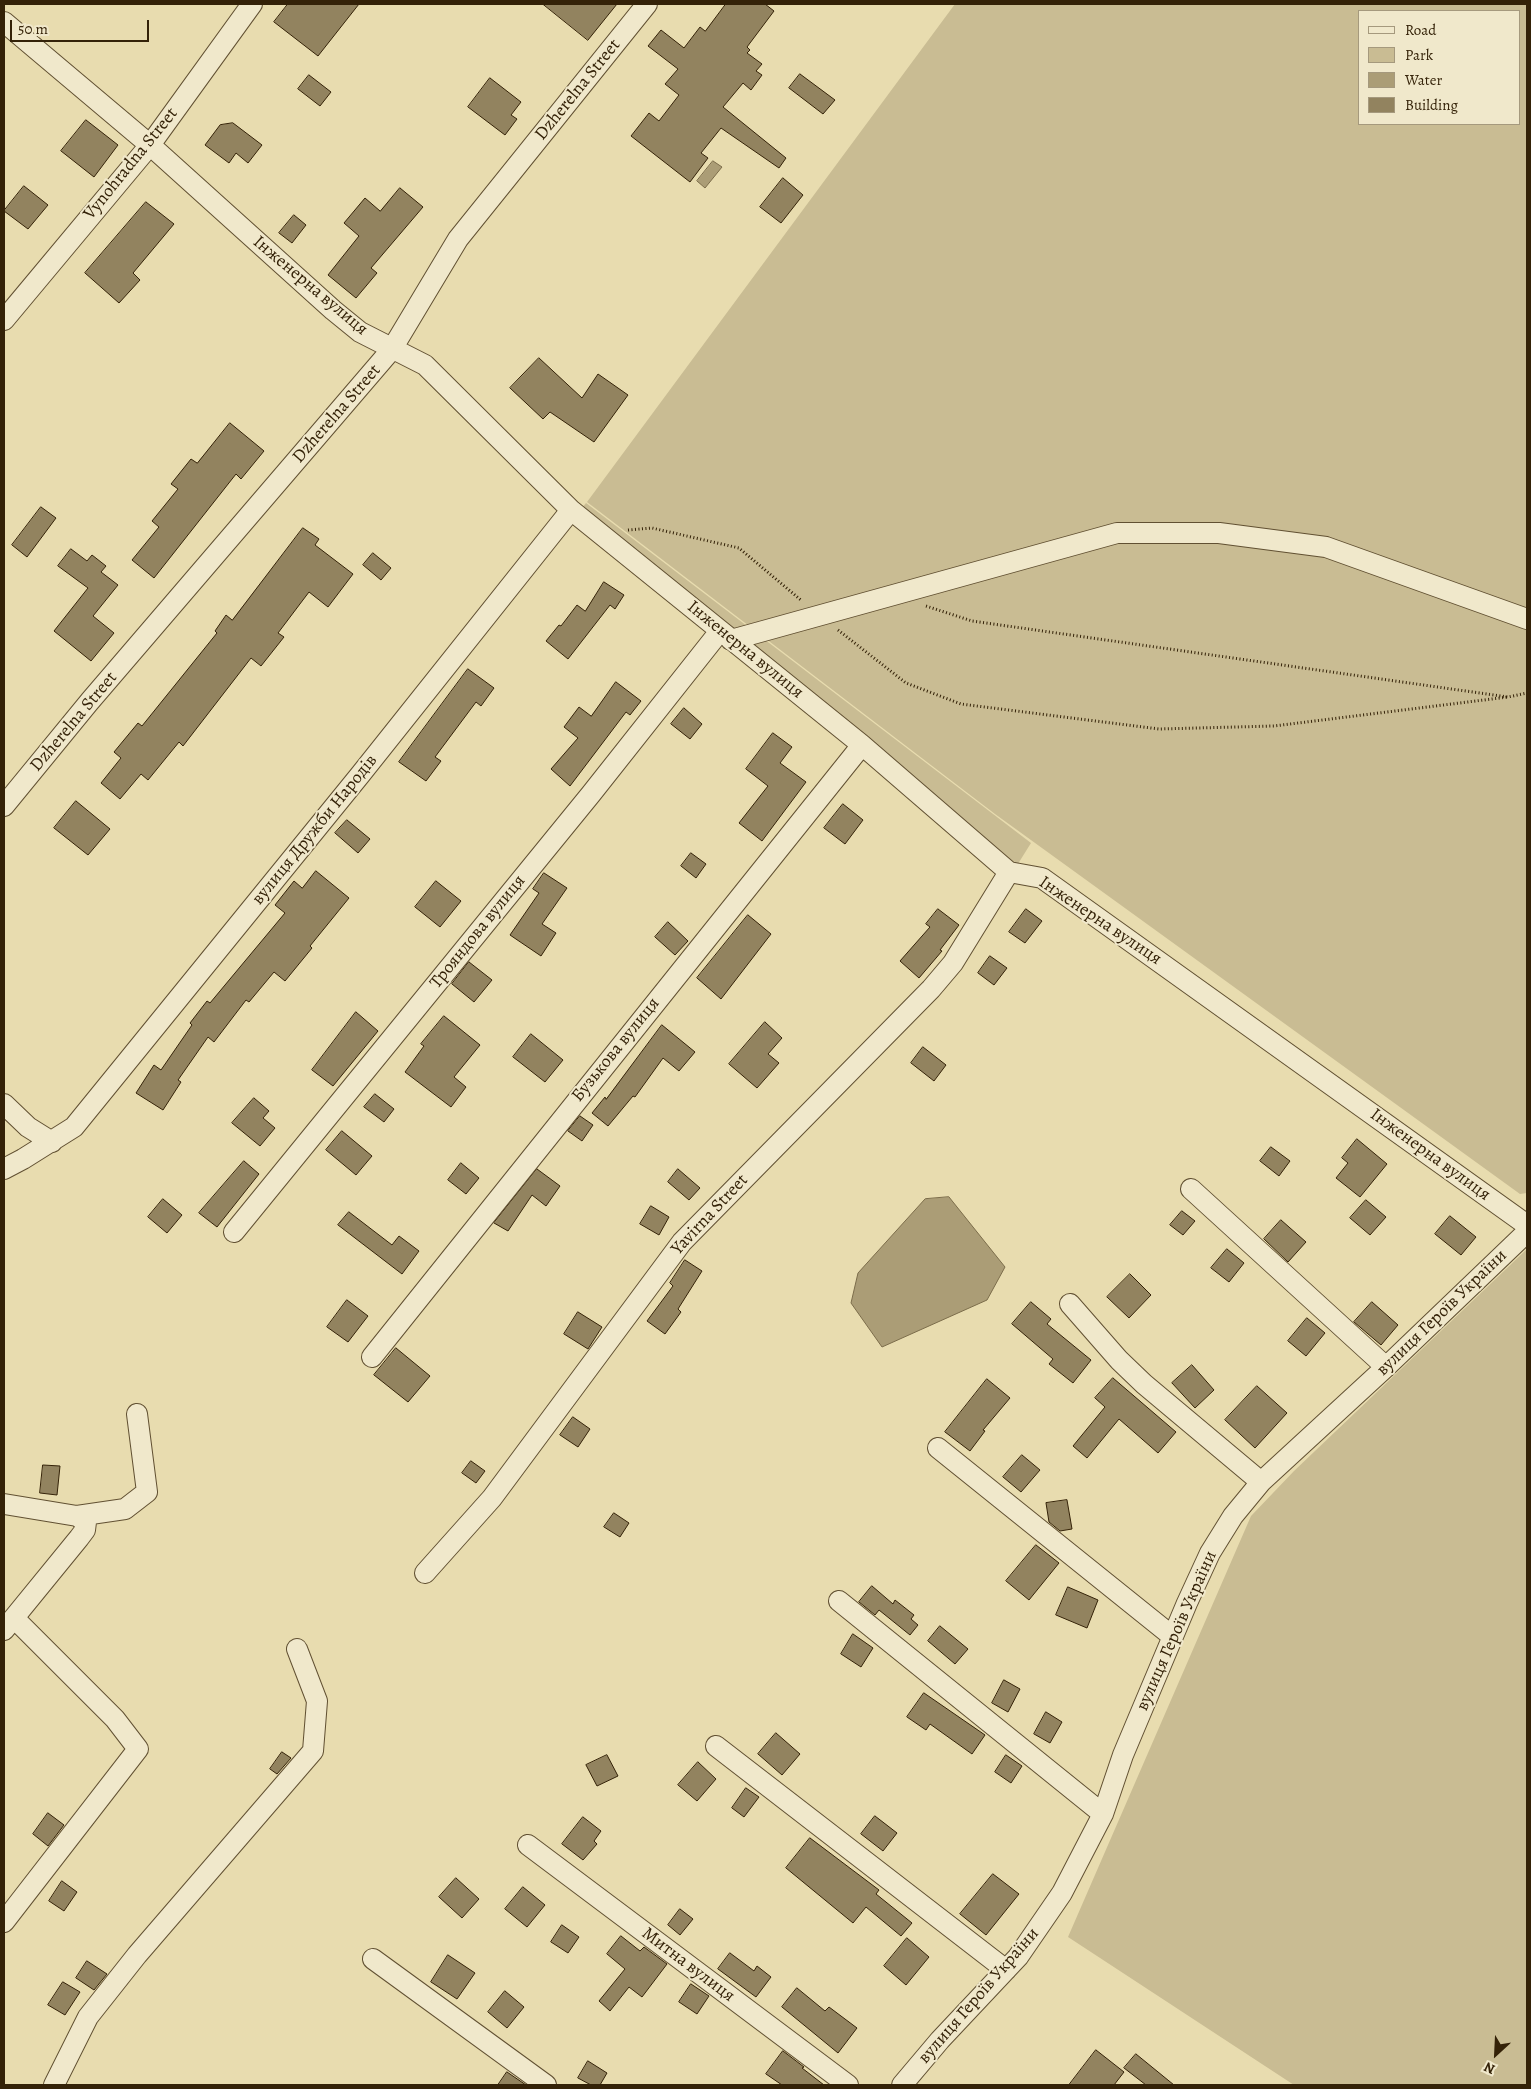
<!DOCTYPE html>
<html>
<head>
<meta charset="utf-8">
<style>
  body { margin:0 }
  #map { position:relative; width:1531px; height:2089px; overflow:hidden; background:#e8dcaf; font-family:Alegreya,serif }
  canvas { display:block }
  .frame { position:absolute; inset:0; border:5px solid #342208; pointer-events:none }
  .legend { position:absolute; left:1358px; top:10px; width:162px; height:115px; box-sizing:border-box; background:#f0e8cb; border:1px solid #a5997d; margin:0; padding:6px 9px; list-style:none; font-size:15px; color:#342208 }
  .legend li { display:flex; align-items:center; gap:10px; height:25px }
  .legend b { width:25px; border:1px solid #a5997d }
  .north { position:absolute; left:1471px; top:2029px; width:50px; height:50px; -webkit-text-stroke:4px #f0e8cb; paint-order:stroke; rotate:205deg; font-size:14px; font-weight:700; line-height:20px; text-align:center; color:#342208 }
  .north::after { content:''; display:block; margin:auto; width:18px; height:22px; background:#342208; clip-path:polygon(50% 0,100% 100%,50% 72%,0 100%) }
  .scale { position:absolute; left:10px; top:20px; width:139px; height:22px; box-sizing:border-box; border:2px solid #342208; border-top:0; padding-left:6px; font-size:15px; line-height:18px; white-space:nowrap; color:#342208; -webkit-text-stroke:4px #f0e8cb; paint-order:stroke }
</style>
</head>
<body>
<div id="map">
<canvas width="1531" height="2089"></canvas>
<div class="frame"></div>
<ul class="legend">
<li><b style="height:6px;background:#f0e8cb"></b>Road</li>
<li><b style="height:14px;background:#c9bc93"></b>Park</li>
<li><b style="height:14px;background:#ab9d76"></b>Water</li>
<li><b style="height:14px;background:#92835f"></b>Building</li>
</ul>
<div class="north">N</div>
<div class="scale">50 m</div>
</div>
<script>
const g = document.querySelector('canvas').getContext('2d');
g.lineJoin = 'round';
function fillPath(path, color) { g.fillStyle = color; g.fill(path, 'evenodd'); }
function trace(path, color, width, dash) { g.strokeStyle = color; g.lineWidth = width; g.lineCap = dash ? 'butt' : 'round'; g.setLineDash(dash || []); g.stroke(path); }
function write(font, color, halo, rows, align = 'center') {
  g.font = font + ' Alegreya,serif'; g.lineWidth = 4; g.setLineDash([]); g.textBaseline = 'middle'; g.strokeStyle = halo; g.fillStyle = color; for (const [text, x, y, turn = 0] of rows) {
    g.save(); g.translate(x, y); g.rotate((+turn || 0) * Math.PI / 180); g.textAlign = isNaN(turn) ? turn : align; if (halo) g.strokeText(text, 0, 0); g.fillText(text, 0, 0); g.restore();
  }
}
const green = new Path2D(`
  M955,4H1527V1193L1520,1194L995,814L587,502ZM1360,11H1520V124H1360Z
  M586,503L1031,843L1016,867L578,513Z
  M1527,1249V2085H1294L1068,1937L1251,1516L1294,1471Z`);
const water = new Path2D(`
  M713,161L722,167L705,188L697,181Z
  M949,1197L1005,1267L987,1300L882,1347L851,1303L858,1273L925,1199Z`);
const building = new Path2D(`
  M288,4H359L318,56L274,22Z
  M543,4H617L588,40Z
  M726,4H765L774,11L747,47L750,50L747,53L762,64L756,71L762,75L751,90L743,83L723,107L786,158L779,168L721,128L701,153L708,158L690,182L631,136L649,113L659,121L679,95L665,84L678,69L648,46L661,30L684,48L700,27L705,31Z
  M800,74L835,100L823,114L789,88Z
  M309,75L331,92L320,106L298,89Z
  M490,78L521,102L511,115L517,119L505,135L468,107Z
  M86,120L118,145L94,177L61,151Z
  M233,123L262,145L248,163L236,153L229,163L205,145L220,125Z
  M783,178L803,195L781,223L760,207Z
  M24,186L48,205L28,229L4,211Z
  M400,188L423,207L371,268L377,273L356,298L328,275L359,236L344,223L365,198L380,211Z
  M146,202L174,224L133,273L140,280L119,303L85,273Z
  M294,215L306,225L292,243L279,233Z
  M539,358L582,398L598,374L628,395L594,442L550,412L543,419L510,388Z
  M230,423L264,451L241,479L236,474L154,578L132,560L159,527L152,521L178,489L171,484L191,459L197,463Z
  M41,507L56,518L27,557L12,545Z
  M303,528L319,539L315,545L353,574L328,607L309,592L278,633L284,637L261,666L251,658L183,746L179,742L148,780L141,774L120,799L101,783L121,758L114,752L138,723L142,726L217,633L215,631L226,615L232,620Z
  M71,549L87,561L92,555L106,566L101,572L118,585L93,616L114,633L91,661L54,631L88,588L58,566Z
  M373,553L391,568L381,580L363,565Z
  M604,582L624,595L615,609L610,605L568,659L546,641L559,625L561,626L577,605L585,611Z
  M468,669L494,688L481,706L476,702L435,757L441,761L426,781L399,762Z
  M616,682L641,701L630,715L626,712L570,786L551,769L578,738L564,727L579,707L591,716Z
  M684,708L702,724L690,739L671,724Z
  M773,733L792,747L780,763L806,782L762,841L739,823L768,786L746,769Z
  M76,801L110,829L88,855L54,828Z
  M843,804L863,820L845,844L824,828Z
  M347,820L370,839L358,853L335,833Z
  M691,853L706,864L696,878L681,866Z
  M316,871L349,898L310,946L312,948L285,981L274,972L249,1002L246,1000L214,1042L208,1037L178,1080L181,1082L163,1110L136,1093L154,1065L161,1070L192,1025L190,1023L207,1001L210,1003L285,913L275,905L294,881L302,888Z
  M544,873L567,888L542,924L556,933L541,956L510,935L539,893L533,889Z
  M436,881L461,901L440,927L415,907Z
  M938,909L959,925L940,950L942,951L919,978L900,961L930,927L926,924Z
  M1026,909L1042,921L1025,943L1009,932Z
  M748,915L771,934L721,999L697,978Z
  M668,922L688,941L675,955L655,937Z
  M990,956L1007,968L994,985L978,973Z
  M469,962L492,980L474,1002L452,984Z
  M356,1012L378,1031L333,1086L312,1070Z
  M444,1016L480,1045L454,1077L466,1087L451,1107L405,1072L424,1046L421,1044Z
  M765,1022L782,1038L768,1054L779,1063L757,1088L729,1064Z
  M662,1025L695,1052L679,1071L663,1058L635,1097L633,1096L608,1126L592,1113L605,1097L606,1099Z
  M531,1034L563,1060L545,1082L513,1057Z
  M923,1047L946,1065L934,1081L911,1063Z
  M375,1094L394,1109L384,1122L364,1107Z
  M254,1098L269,1111L263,1118L275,1128L260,1146L232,1123Z
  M580,1116L593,1125L582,1141L568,1131Z
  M342,1131L372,1156L356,1175L326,1150Z
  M1357,1139L1387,1164L1360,1197L1336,1178L1348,1163L1342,1158Z
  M1271,1147L1290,1161L1279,1176L1260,1161Z
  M244,1161L259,1174L217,1227L199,1213Z
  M461,1163L479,1178L466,1194L448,1180Z
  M537,1169L560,1186L546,1206L532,1195L508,1231L494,1223Z
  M678,1169L700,1188L689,1200L668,1182Z
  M163,1199L182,1215L167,1233L148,1217Z
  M1366,1200L1386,1217L1370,1235L1350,1218Z
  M651,1206L669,1217L659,1235L640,1224Z
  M1182,1211L1195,1221L1183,1235L1170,1225Z
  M349,1212L392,1245L399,1236L419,1251L402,1274L338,1225Z
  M1450,1216L1476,1237L1461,1255L1435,1234Z
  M1281,1220L1306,1242L1288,1262L1264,1239Z
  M1227,1249L1244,1263L1229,1282L1211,1268Z
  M685,1260L702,1271L678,1309L681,1312L665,1334L647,1321L673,1286L670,1283Z
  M1130,1274L1151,1295L1129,1318L1107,1297Z
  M347,1300L368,1316L348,1342L327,1327Z
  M1031,1302L1051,1319L1047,1324L1091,1360L1073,1383L1049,1364L1053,1359L1012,1324Z
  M1372,1302L1398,1325L1381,1345L1354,1322Z
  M578,1312L602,1327L588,1349L564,1334Z
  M1307,1318L1325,1333L1306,1356L1288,1341Z
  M396,1348L430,1376L408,1402L374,1375Z
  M1192,1365L1214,1390L1195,1408L1172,1383Z
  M1113,1378L1176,1432L1158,1453L1119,1419L1087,1458L1073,1446L1105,1407L1095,1398Z
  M987,1379L1010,1398L983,1430L985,1431L970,1451L945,1432Z
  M1257,1386L1287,1413L1255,1448L1225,1420Z
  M573,1417L590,1429L578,1447L560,1435Z
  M1022,1455L1040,1470L1021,1492L1003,1477Z
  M471,1461L485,1471L476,1483L462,1473Z
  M43,1465L60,1466L57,1495L40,1493Z
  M1067,1500L1072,1529L1060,1531L1049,1522L1046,1503Z
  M614,1513L629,1523L620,1537L604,1527Z
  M1036,1545L1059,1563L1029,1600L1006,1581Z
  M872,1586L893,1604L895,1600L914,1615L911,1619L918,1625L910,1635L879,1610L875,1615L859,1602Z
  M1068,1587L1098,1600L1087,1628L1056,1615Z
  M940,1626L968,1649L955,1664L928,1641Z
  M853,1634L873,1648L861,1667L841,1654Z
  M1004,1680L1020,1689L1008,1712L992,1703Z
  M924,1693L985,1735L972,1754L930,1724L926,1730L907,1717Z
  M1046,1712L1062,1722L1050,1743L1034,1734Z
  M776,1733L800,1754L782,1775L758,1754Z
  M282,1752L291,1758L277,1774L270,1769Z
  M607,1755L618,1776L597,1786L586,1765Z
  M1006,1755L1022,1766L1011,1783L995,1772Z
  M698,1762L716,1779L697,1801L678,1785Z
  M746,1788L759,1797L744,1817L732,1808Z
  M48,1813L64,1825L48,1846L33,1834Z
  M875,1816L897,1833L883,1851L861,1834Z
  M583,1817L601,1831L594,1841L597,1844L583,1860L562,1844Z
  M810,1838L879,1890L876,1894L912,1923L901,1936L866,1907L853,1923L786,1868Z
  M993,1874L1019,1894L986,1935L960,1914Z
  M456,1878L479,1899L462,1918L439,1897Z
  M62,1881L77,1892L64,1911L49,1901Z
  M523,1887L545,1905L527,1927L505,1909Z
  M680,1909L693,1919L680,1935L668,1925Z
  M562,1925L579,1937L568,1953L551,1942Z
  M621,1936L640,1951L644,1947L667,1964L642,1997L629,1987L610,2011L599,2001L625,1969L607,1954Z
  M907,1938L929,1957L906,1985L884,1966Z
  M730,1953L754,1971L757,1966L771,1977L756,1997L718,1969Z
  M448,1955L475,1973L457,1999L431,1982Z
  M87,1961L107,1974L94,1990L76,1978Z
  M63,1982L80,1992L65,2015L48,2005Z
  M691,1984L709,1996L697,2014L679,2002Z
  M797,1988L825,2011L829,2007L857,2028L838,2053L782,2007Z
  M505,1991L524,2007L507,2028L488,2012Z
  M1096,2050L1124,2072L1114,2085H1069Z
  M783,2051L804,2067L802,2068L824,2085H782L766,2074Z
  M1136,2054L1174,2085H1146L1124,2068Z
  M588,2061L607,2073L600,2085H591L578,2078Z
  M507,2072L526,2085H498Z`);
const path = new Path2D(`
  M628,530L652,528L739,548L802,601
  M926,606L972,621L1508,697L1527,693
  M838,630L906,683L961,704L1159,729L1274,726L1508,697`);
const minor = new Path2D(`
  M4,22L150,145L333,310L360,332L425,365L571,510L862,745L1009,872L1042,878L1527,1225
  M4,320L150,145L252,4
  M731,640L1117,533H1219L1326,547L1527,619
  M4,806L90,701L392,349L458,239L647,4
  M4,1104L28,1127L52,1142
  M4,1169L23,1159L74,1127L360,775L571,510
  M1191,1189L1386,1367
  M234,1232L591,794L720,631
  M1070,1304L1119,1360L1144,1384L1261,1482
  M372,1357L862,745
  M938,1448L1172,1636
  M4,1504L77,1516L86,1522L85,1530L79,1538L4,1630
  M77,1516L125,1509L147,1492L137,1414
  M425,1573L492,1498L682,1242L931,989L953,963L1009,872
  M839,1601L1103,1814
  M716,1746L1006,1970
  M528,1845L848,2085
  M4,1922L138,1749L115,1719L14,1618
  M373,1959L546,2085
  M54,2085L88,2017L137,1955L313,1751L317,1701L297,1649
  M902,2085L940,2040L1018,1957L1062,1893L1103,1814L1123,1755L1187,1603L1210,1553L1233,1516L1261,1482L1386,1367L1527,1232`);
const streetNames = [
  ["Dzherelna Street",578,90,-51],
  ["Vynohradna Street",131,164,-51],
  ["Інженерна вулиця",310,286,40],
  ["Dzherelna Street",337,414,-49],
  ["Інженерна вулиця",745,650,39],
  ["Dzherelna Street",74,722,-50],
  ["вулиця Дружби Народів",315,830,-51],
  ["Інженерна вулиця",1100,921,34],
  ["Трояндова вулиця",478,932,-51],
  ["Бузькова вулиця",616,1050,-51],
  ["Інженерна вулиця",1430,1155,36],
  ["Yavirna Street",710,1215,-47],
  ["вулиця Героїв України",1442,1313,-44],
  ["вулиця Героїв України",1177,1631,-66],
  ["Митна вулиця",688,1965,37],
  ["вулиця Героїв України",979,1996,-49]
];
fillPath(green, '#c9bc93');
fillPath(water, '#ab9d76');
trace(water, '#7b6c4a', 1);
fillPath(building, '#92835f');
trace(building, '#342208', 1);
trace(minor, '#615032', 22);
trace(path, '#342208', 3, [1, 2.5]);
trace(minor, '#f0e8cb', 20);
write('18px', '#342208', '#f0e8cb', streetNames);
</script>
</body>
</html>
